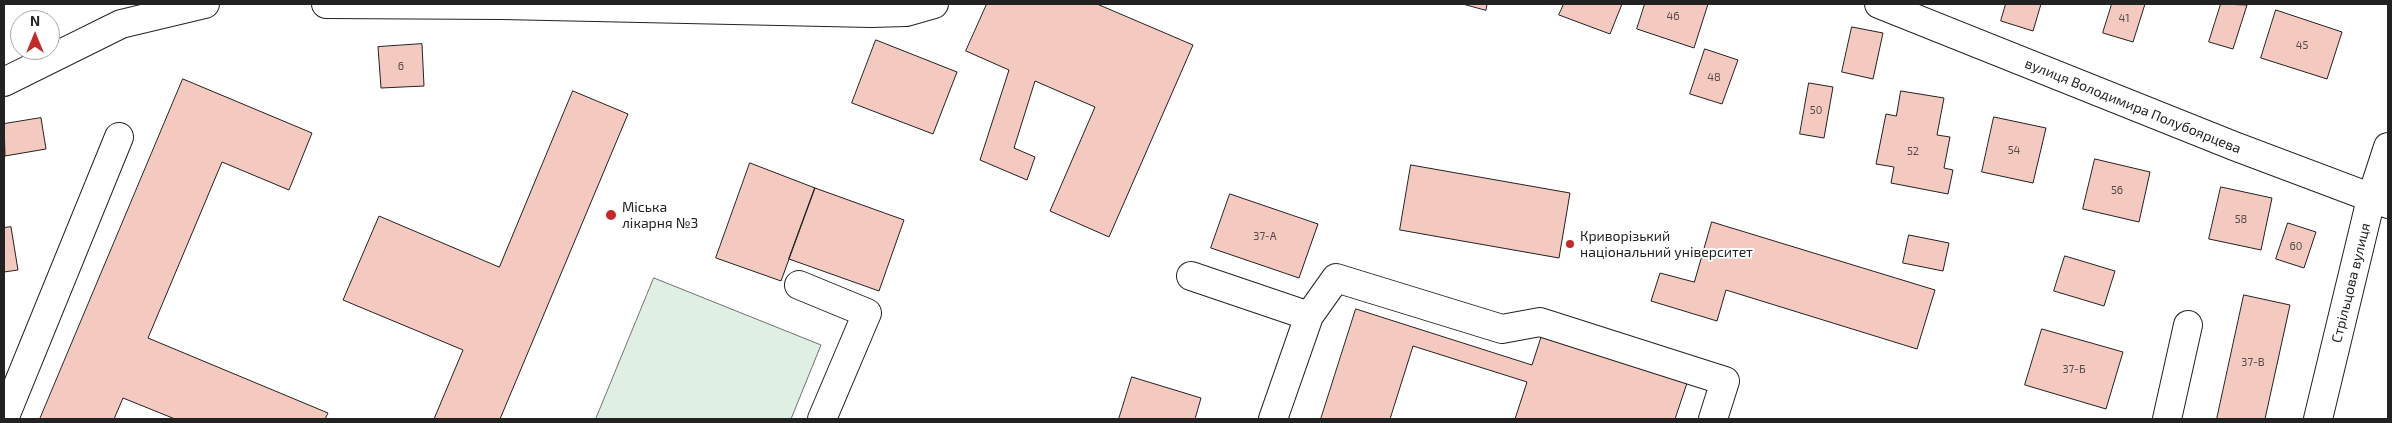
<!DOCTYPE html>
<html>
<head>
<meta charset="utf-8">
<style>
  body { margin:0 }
  #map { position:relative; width:2392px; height:423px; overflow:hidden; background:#fff; font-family:"Exo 2",sans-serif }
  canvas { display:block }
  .frame { position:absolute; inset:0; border:5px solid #222; pointer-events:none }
  .north { position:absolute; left:10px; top:10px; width:50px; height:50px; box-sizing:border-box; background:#fff; border:1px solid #a7a7a7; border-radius:50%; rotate:0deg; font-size:14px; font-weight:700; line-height:20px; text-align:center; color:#222 }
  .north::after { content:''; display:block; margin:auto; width:18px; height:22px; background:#c62828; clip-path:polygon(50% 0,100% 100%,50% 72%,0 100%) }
</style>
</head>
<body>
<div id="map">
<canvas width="2392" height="423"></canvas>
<div class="frame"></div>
<div class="north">N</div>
</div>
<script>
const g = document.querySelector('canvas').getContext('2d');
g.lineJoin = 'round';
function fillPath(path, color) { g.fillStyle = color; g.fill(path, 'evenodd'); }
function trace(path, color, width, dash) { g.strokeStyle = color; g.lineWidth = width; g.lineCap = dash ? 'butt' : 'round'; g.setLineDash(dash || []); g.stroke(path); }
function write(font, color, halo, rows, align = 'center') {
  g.font = font + ' "Exo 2",sans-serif'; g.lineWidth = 4; g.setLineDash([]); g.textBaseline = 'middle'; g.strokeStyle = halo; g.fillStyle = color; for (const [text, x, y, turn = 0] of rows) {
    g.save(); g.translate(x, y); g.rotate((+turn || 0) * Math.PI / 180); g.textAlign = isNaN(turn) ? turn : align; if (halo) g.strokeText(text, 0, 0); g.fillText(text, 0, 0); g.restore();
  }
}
const green = new Path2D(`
  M654,278L821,345L791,419H596Z`);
const building = new Path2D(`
  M987,4H1097L1193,45L1109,237L1050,211L1095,107L1035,81L1014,148L1035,157L1027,180L980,160L1009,70L966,51Z
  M1463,4H1487L1486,10Z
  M1564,4H1622L1610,34L1559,15Z
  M1645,4H1708L1694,48L1637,29Z
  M2006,4H2041L2033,31L2001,21Z
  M2112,4H2145L2133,42L2103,33Z
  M2221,4L2247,5L2233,49L2209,42Z
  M2276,10L2342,32L2327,79L2261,58Z
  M1852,27L1883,33L1873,79L1842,72Z
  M876,40L957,72L933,134L852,103Z
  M422,44L424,86L381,88L378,47Z
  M1705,49L1738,60L1722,104L1690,94Z
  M183,79L312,133L289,190L222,162L148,338L328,413L325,419H175L123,398L114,419H40Z
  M1809,83L1833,87L1824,138L1800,134Z
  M573,91L628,114L500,419H434L463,350L343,300L379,216L499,267Z
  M1901,91L1944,98L1937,135L1950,137L1944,168L1953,170L1948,194L1891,183L1894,167L1876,164L1886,114L1896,116Z
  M1994,117L2046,128L2033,183L1982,172Z
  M41,118L46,149L5,156L4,124Z
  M2095,159L2150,172L2139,222L2083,209Z
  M750,163L815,188L781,281L716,258Z
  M1411,165L1570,193L1559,258L1400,230Z
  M2221,187L2272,198L2261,250L2209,239Z
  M815,188L904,220L879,291L789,259Z
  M1230,194L1318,224L1299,278L1211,248Z
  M1712,222L1935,290L1917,349L1726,290L1717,321L1651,301L1660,273L1694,282Z
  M2288,223L2316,232L2304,268L2276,259Z
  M11,227L18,270L4,272V228Z
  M1909,235L1949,243L1943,271L1903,263Z
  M2065,256L2115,271L2104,306L2054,291Z
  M2244,295L2290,305L2265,419H2217Z
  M1356,309L1532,365L1542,334L1688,380L1675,419H1515L1527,382L1413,346L1390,419H1321Z
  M2042,329L2123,352L2106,409L2025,385Z
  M1132,377L1201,398L1195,419H1119Z`);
const minor = new Path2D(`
  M326,4L502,5L871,13L906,12L934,4
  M1879,4L2234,146L2388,204
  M4,82L121,24L205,4
  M1191,276L1309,316
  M799,285L867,313L822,419
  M4,419L119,137
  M1273,419L1309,316L1336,278L1502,329L1540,322L1725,381L1713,419
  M2167,419L2188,325
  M2318,419L2371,199L2388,147`);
const markers = [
  [611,215,6,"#c62828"],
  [1570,244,5,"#c62828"]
];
const numberNames = [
  ["46",1673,16],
  ["41",2124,18],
  ["45",2302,45],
  ["6",401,66],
  ["48",1714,77],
  ["50",1816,110],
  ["54",2014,150],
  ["52",1913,151],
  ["56",2117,190],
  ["58",2241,219],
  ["37-А",1265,236],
  ["60",2296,246],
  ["37-В",2253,362],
  ["37-Б",2074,369]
];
const streetNames = [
  ["вулиця Володимира Полубоярцева",2133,106,22],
  ["Стрільцова вулиця",2351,283,-76]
];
const poiNames = [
  ["Міська",622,207],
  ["лікарня №3",622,223],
  ["Криворізький",1580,236],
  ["національний університет",1580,252]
];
fillPath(green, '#e0efe3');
trace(green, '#6f6f6f', 1);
fillPath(building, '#f3c9c0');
trace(building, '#222', 1);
trace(minor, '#222', 30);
trace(minor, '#fff', 28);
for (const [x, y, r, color] of markers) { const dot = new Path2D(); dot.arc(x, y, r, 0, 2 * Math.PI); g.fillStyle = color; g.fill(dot); trace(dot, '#fff', 2); }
write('11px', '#564c4a', null, numberNames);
write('14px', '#222', '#fff', streetNames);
write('14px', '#222', '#fff', poiNames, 'left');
</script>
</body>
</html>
